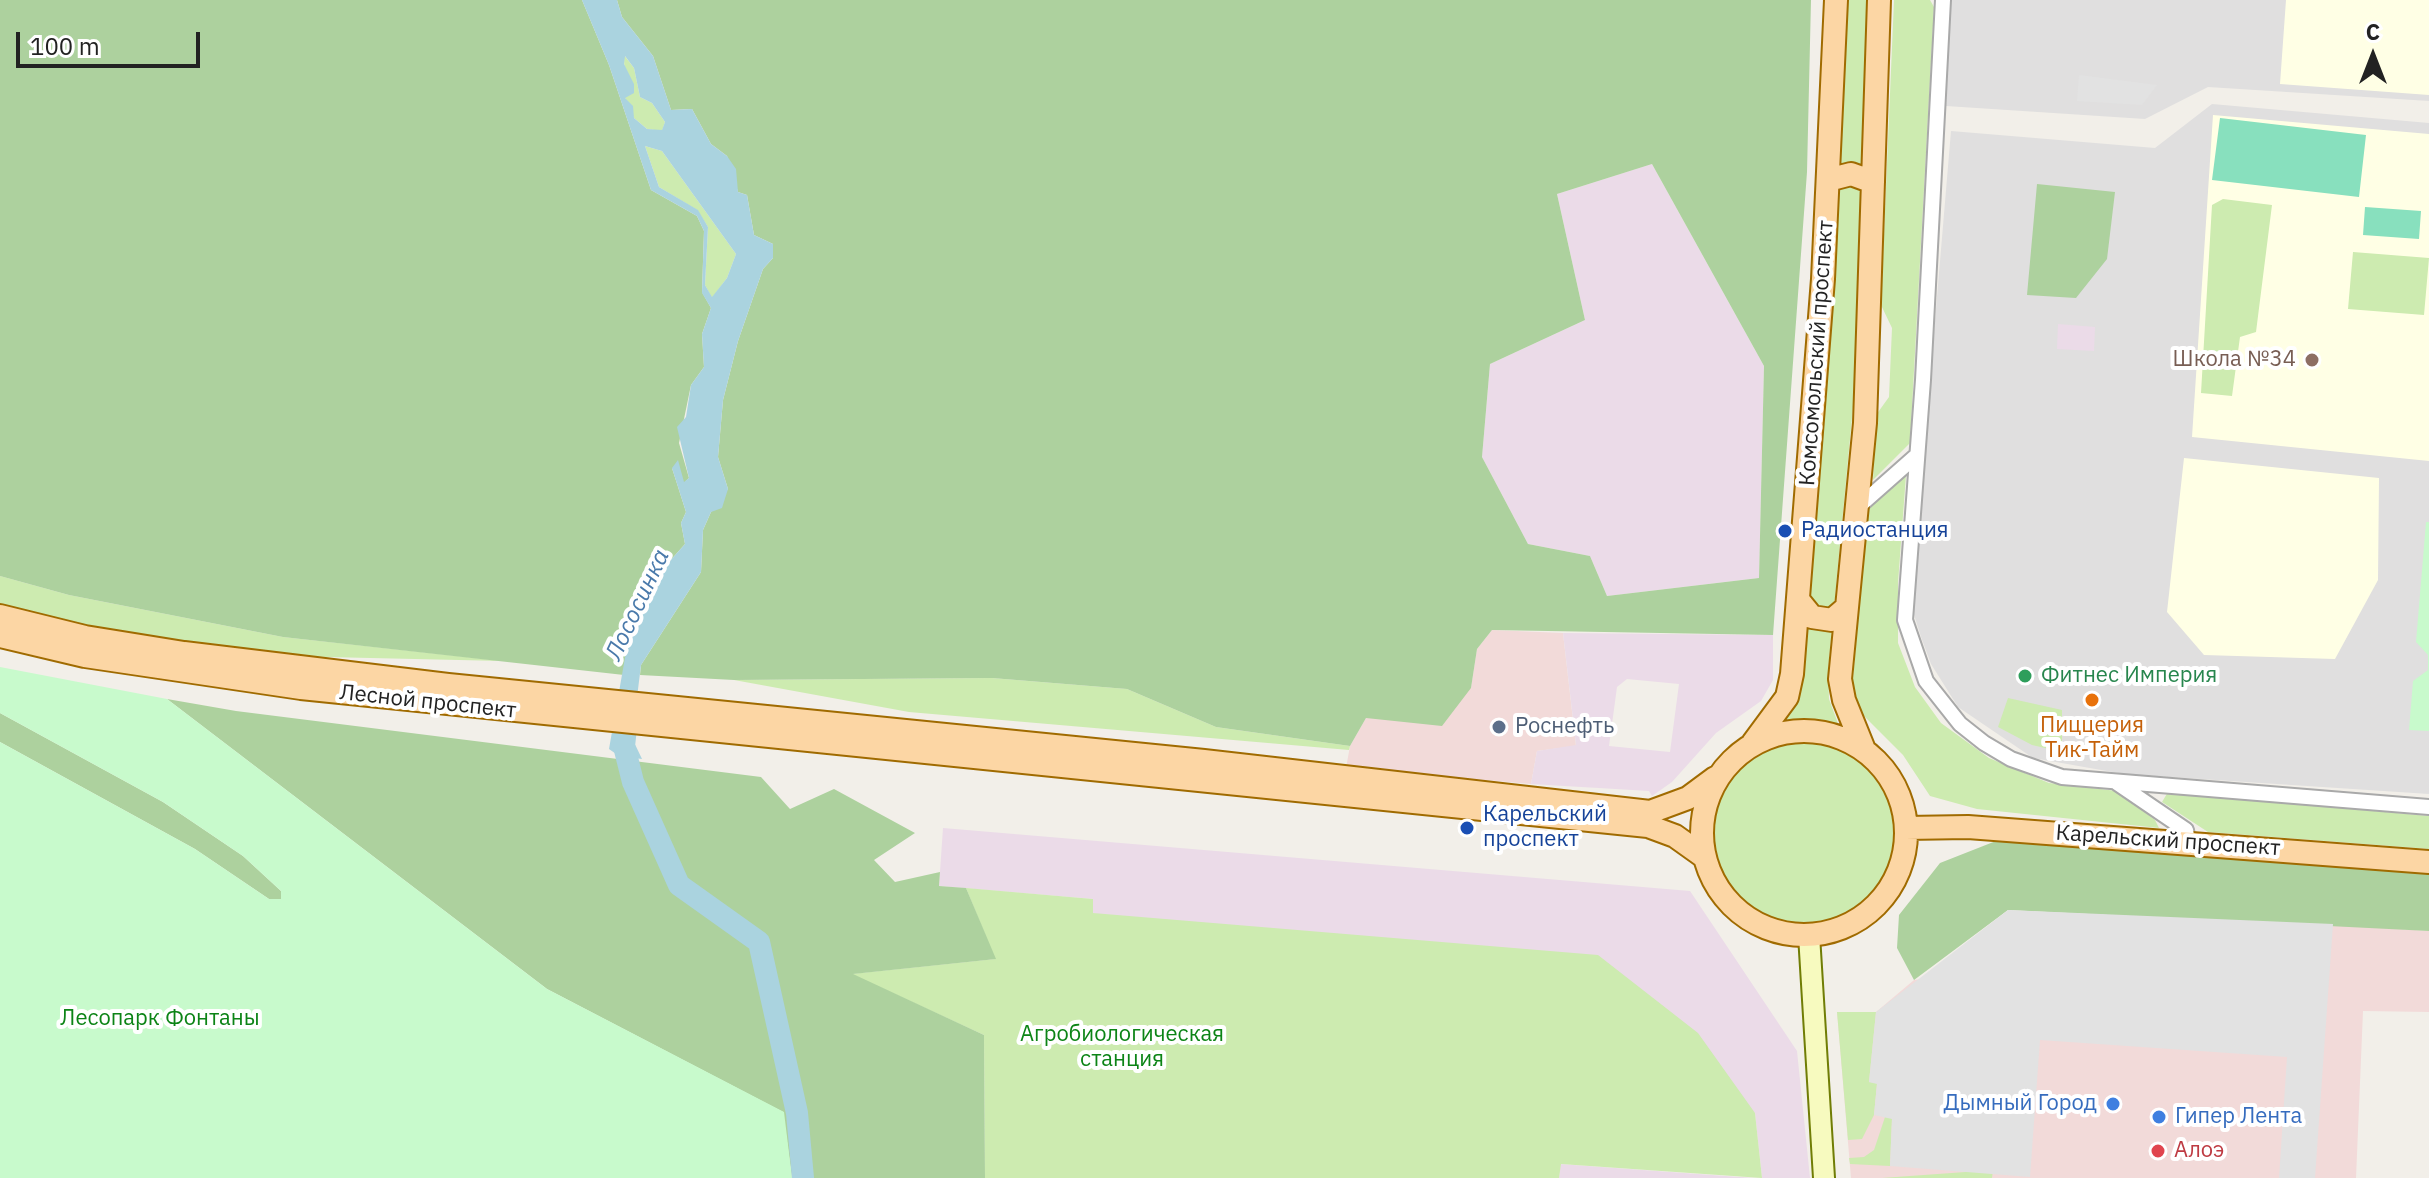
<!DOCTYPE html>
<meta charset="utf-8">
<style>
body{margin:0}
#map{position:relative;width:2429px;height:1178px;overflow:hidden;background:#f2efe9;font-family:"IBM Plex Sans",sans-serif}
canvas{display:block}
.north{position:absolute;left:2333px;top:16px;width:80px;height:80px;-webkit-text-stroke:6px #fff;paint-order:stroke;rotate:0deg;font-size:22px;font-weight:700;line-height:32px;text-align:center;color:#222}
.north::after{content:'';display:block;margin:auto;width:28px;height:36px;background:#222;clip-path:polygon(50% 0,100% 100%,50% 72%,0 100%)}
.scale{position:absolute;left:16px;top:32px;width:184px;height:36px;box-sizing:border-box;border:4px solid #222;border-top:0;padding-left:10px;font-size:24px;line-height:28px;white-space:nowrap;color:#222;-webkit-text-stroke:6px #fff;paint-order:stroke}
</style>
<div id="map">
<canvas width="2429" height="1178"></canvas>
<div class="north">С</div>
<div class="scale">100 m</div>
</div>
<script>
const ctx = document.querySelector('canvas').getContext('2d');
ctx.lineJoin = 'round';
function paint(path, color) { ctx.fillStyle = color; ctx.fill(path, 'evenodd'); }
const poly = rows => new Path2D(rows.map(r => 'M' + r).join(''));
function trace(path, color, width, dash) { ctx.strokeStyle = color; ctx.lineWidth = width; ctx.lineCap = dash ? 'butt' : 'round'; ctx.setLineDash(dash || []); ctx.stroke(path); }
function label(font, color, halo, rows, align = 'center') {
  ctx.font = font + ' "IBM Plex Sans",sans-serif'; ctx.lineWidth = 8; ctx.setLineDash([]); ctx.textBaseline = 'middle'; ctx.strokeStyle = halo; ctx.fillStyle = color; for (const [text, x, y, turn = 0] of rows) {
    ctx.save(); ctx.translate(x, y); ctx.rotate((+turn || 0) * Math.PI / 180); ctx.textAlign = isNaN(turn) ? turn : align; if (halo) ctx.strokeText(text, 0, 0); ctx.fillText(text, 0, 0); ctx.restore();
  }
}
const residential = poly([
 [1950,0,2429,0,2429,101,2208,87,2145,119,1946,106],
 [2212,104,2429,123,2429,794,2124,774,2033,758,1958,707,1931,664,1921,637,1911,605,1951,131,2155,148]
]);
const commercial = poly([
 [1492,630,1563,633,1576,746,1537,751,1531,784,1346,768,1350,746,1366,718,1471,688,1477,649],
 [2333,924,2429,931,2429,1012,2363,1011,2356,1178,1851,1178,1837,1012,1876,1012,1914,980]
]);
const industrial = poly([
 [1652,164,1764,366,1759,578,1607,596,1590,556,1528,544,1482,457,1490,364,1585,320,1557,194],
 [2058,324,2095,327,2094,351,2057,349],
 [1563,633,1773,635,1773,680,1761,701,1716,733,1672,782,1652,796,1649,791,1531,784,1537,751,1576,745],
 [1627,679,1679,684,1670,752,1609,746,1617,687],
 [943,828,1690,891,1797,1051,1810,1178,1762,1178,1755,1113,1093,913,1093,899,939,886],
 [1560,1164,1753,1178,1559,1178]
]);
const education = poly([
 [2286,0,2429,0,2429,95,2280,84],
 [2213,115,2429,134,2429,461,2192,437],
 [2184,458,2379,478,2378,580,2335,659,2204,655,2167,612]
]);
const grass = poly([
 [1844,0,1870,0,1853,407,1828,671,1829,699,1840,729,1811,721,1781,723,1803,671,1826,402],
 [1894,0,1930,0,1934,7,1910,443,1873,480,1876,415,1889,397,1892,328,1881,305],
 [624,55,634,68,640,97,652,103,665,122,662,131,647,129,634,118,625,98],
 [645,146,662,151,736,254,727,278,712,298,705,285,708,227,697,210,659,187],
 [2223,199,2272,205,2256,332,2240,337,2232,396,2201,393,2212,205],
 [2353,252,2429,258,2424,315,2348,309],
 [1906,475,1898,583,1898,643,1915,687,1941,723,1989,758,2049,783,2117,791,2155,820,2159,828,1977,809,1930,796,1903,755,1863,715,1852,690,1868,507],
 [0,576,69,595,283,637,503,661,282,656,89,629,0,605],
 [992,678,1127,689,1216,727,1350,746,1349,750,909,712,734,680],
 [2008,698,2062,710,2062,752,2032,745,1998,727],
 '1710 833a93 93 0 1 1 186 0a93 93 0 1 1-186 0Z',
 [2168,792,2429,816,2429,849,2208,832,2162,802],
 [966,888,1093,899,1093,913,1598,955,1698,1033,1755,1113,1762,1178,1561,1164,1559,1178,985,1178,984,1035,851,974,995,959],
 [1837,1012,1876,1012,1869,1082,1877,1083,1874,1115,1862,1139,1848,1140],
 [1885,1117,1892,1118,1890,1166,1850,1164,1849,1158,1864,1157,1874,1150],
 [1993,1170,1992,1178,1882,1178]
]);
const forest = poly([
 [0,0,582,0,609,65,651,190,697,216,704,231,702,292,711,308,702,334,704,367,691,385,679,443,689,478,684,483,672,468,686,512,681,523,685,544,645,589,630,629,624,675,283,637,69,595,0,576],
 [617,0,1811,0,1807,172,1773,635,1492,630,1477,649,1471,688,1442,726,1366,718,1350,746,1216,727,1127,689,992,678,734,680,640,675,641,665,701,572,703,530,711,512,728,489,718,457,723,400,738,341,763,269,773,258,773,244,754,235,747,195,738,192,727,156,711,144,692,109,671,110,653,56,622,17],
 [1652,164,1764,366,1759,578,1607,596,1590,556,1528,544,1482,457,1490,364,1585,320,1557,194],
 [2037,184,2115,192,2107,259,2076,298,2027,295],
 [167,699,236,711,761,777,790,809,834,789,915,833,874,860,895,882,940,872,939,886,966,888,996,959,853,974,984,1035,985,1178,792,1178,783,1112,547,989],
 [0,713,163,802,243,856,281,891,281,899,269,899,195,849,0,742],
 [2001,839,2429,872,2429,931,2008,910,1914,980,1897,948,1899,915,1940,863]
]);
const park = poly([
 [2426,522,2429,522,2429,731,2409,730,2413,681,2428,670,2428,655,2416,642],
 [0,667,167,699,547,989,784,1112,792,1178,0,1178,0,742,195,849,269,899,281,899,281,891,243,856,163,802,0,713]
]);
const pitch = poly([
 [2220,118,2366,135,2359,197,2212,180],
 [2365,207,2421,211,2419,239,2363,235]
]);
const parking = poly([
 [2079,75,2157,85,2142,105,2077,101],
 [2008,910,2333,924,2315,1178,2279,1178,2287,1057,2040,1040,2030,1177,1890,1166,1892,1119,1874,1115,1877,1084,1869,1082,1876,1012]
]);
const water = poly([
 [582,0,617,0,622,17,653,56,671,110,692,109,711,144,727,156,736,169,738,192,747,195,754,235,773,244,773,258,763,269,738,341,723,400,718,457,728,489,722,508,711,512,703,530,701,572,641,665,632,738,642,759,619,756,609,749,630,629,645,589,685,544,681,523,686,512,672,468,678,460,684,482,689,478,677,427,686,417,691,385,704,367,702,334,711,308,702,293,704,231,697,216,651,190,609,65],
 [625,56,634,68,640,97,652,103,665,122,662,130,647,129,634,118,633,106,625,98,634,93,634,84,624,64],
 [645,146,662,151,736,254,727,278,712,297,705,285,708,227,698,210,659,187]
]);
const river = poly([
 [626,728,624,746,633,782,679,885,759,942,797,1113,803,1178]
]);
const street = poly([
 [1943,0,1923,380,1905,620,1926,681,1960,724,1984,743,2011,759,2062,777,2429,807],
 [1857,508,1917,455],
 [2117,783,2186,830,2188,842]
]);
const secondary = poly([
 [1809,935,1824,1178]
]);
const primary = poly([
 [1828,180,1851,174,1873,182],
 [1799,601,1812,617,1832,620,1846,608],
 [0,616,85,637,184,653,448,685,1204,761,1650,812,1688,798,1715,778],
 [0,636,85,656,301,688,1648,826,1675,836,1703,856],
 '1702 833a102 102 0 1 1 204 0a102 102 0 1 1-204 0Z',
 [1753,743,1787,697,1792,674,1823,279,1836,0],
 [1863,747,1844,700,1840,679,1865,423,1879,0],
 [1906,828,1968,827,2429,862]
]);
const markers = [
 [2312,360,8,"#8d6e63"],
 [1785,531,8,"#1a4fb4"],
 [2025,676,8,"#2e9e5b"],
 [2092,700,8,"#e8710a"],
 [1499,727,8,"#5c6f8a"],
 [1467,828,8,"#1a4fb4"],
 [2113,1104,8,"#3f7fe0"],
 [2159,1117,8,"#3f7fe0"],
 [2158,1151,8,"#e0444e"]
];
const streetNames = [
 ["Комсомольский проспект",1817,353,-86],
 ["Лесной проспект",428,702,6],
 ["Карельский проспект",2168,841,4]
];
const educationNames = [
 ["Школа №34",2296,360]
];
const transitNames = [
 ["Радиостанция",1801,531],
 ["Карельский",1483,815],
 ["проспект",1483,840]
];
const leisureNames = [
 ["Фитнес Империя",2041,676]
];
const foodNames = [
 ["Пиццерия",2092,726],
 ["Тик-Тайм",2092,751]
];
const serviceNames = [
 ["Роснефть",1515,727]
];
const parkNames = [
 ["Лесопарк Фонтаны",160,1019],
 ["Агробиологическая",1122,1035],
 ["станция",1122,1060]
];
const shopNames = [
 ["Дымный Город",2097,1104],
 ["Гипер Лента",2175,1117,"left"]
];
const healthNames = [
 ["Алоэ",2174,1151]
];
const waterNames = [
 ["Лососинка",638,605,-65]
];
paint(residential, '#e0dfdf');
paint(commercial, '#f2dad9');
paint(industrial, '#ebdbe8');
paint(education, '#ffffe5');
paint(grass, '#cdebb0');
paint(forest, '#add19e');
paint(park, '#c8facc');
paint(pitch, '#88e0be');
paint(parking, '#e2e2e2');
paint(water, '#aad3df');
trace(river, '#aad3df', 22);
trace(street, '#a9a9a9', 18);
trace(secondary, '#707d05', 24);
trace(primary, '#a06b00', 26);
trace(street, '#fff', 14);
trace(secondary, '#f7fabf', 20);
trace(primary, '#fcd6a4', 22);
for (const [x, y, r, color] of markers) { const dot = new Path2D(); dot.arc(x, y, r, 0, 2 * Math.PI); ctx.fillStyle = color; ctx.fill(dot); trace(dot, '#fff', 3); }
label('22px', '#222', '#fff', streetNames);
label('22px', '#785e54', '#fff', educationNames, 'right');
label('22px', '#164399', '#fff', transitNames, 'left');
label('22px', '#27864d', '#fff', leisureNames, 'left');
label('22px', '#c56008', '#fff', foodNames);
label('22px', '#4e5e75', '#fff', serviceNames, 'left');
label('22px', '#0c8416', '#fff', parkNames);
label('22px', '#366cbe', '#fff', shopNames, 'right');
label('22px', '#be3a42', '#fff', healthNames, 'left');
label('italic 24px', '#4a7aab', '#fff', waterNames);
</script>
